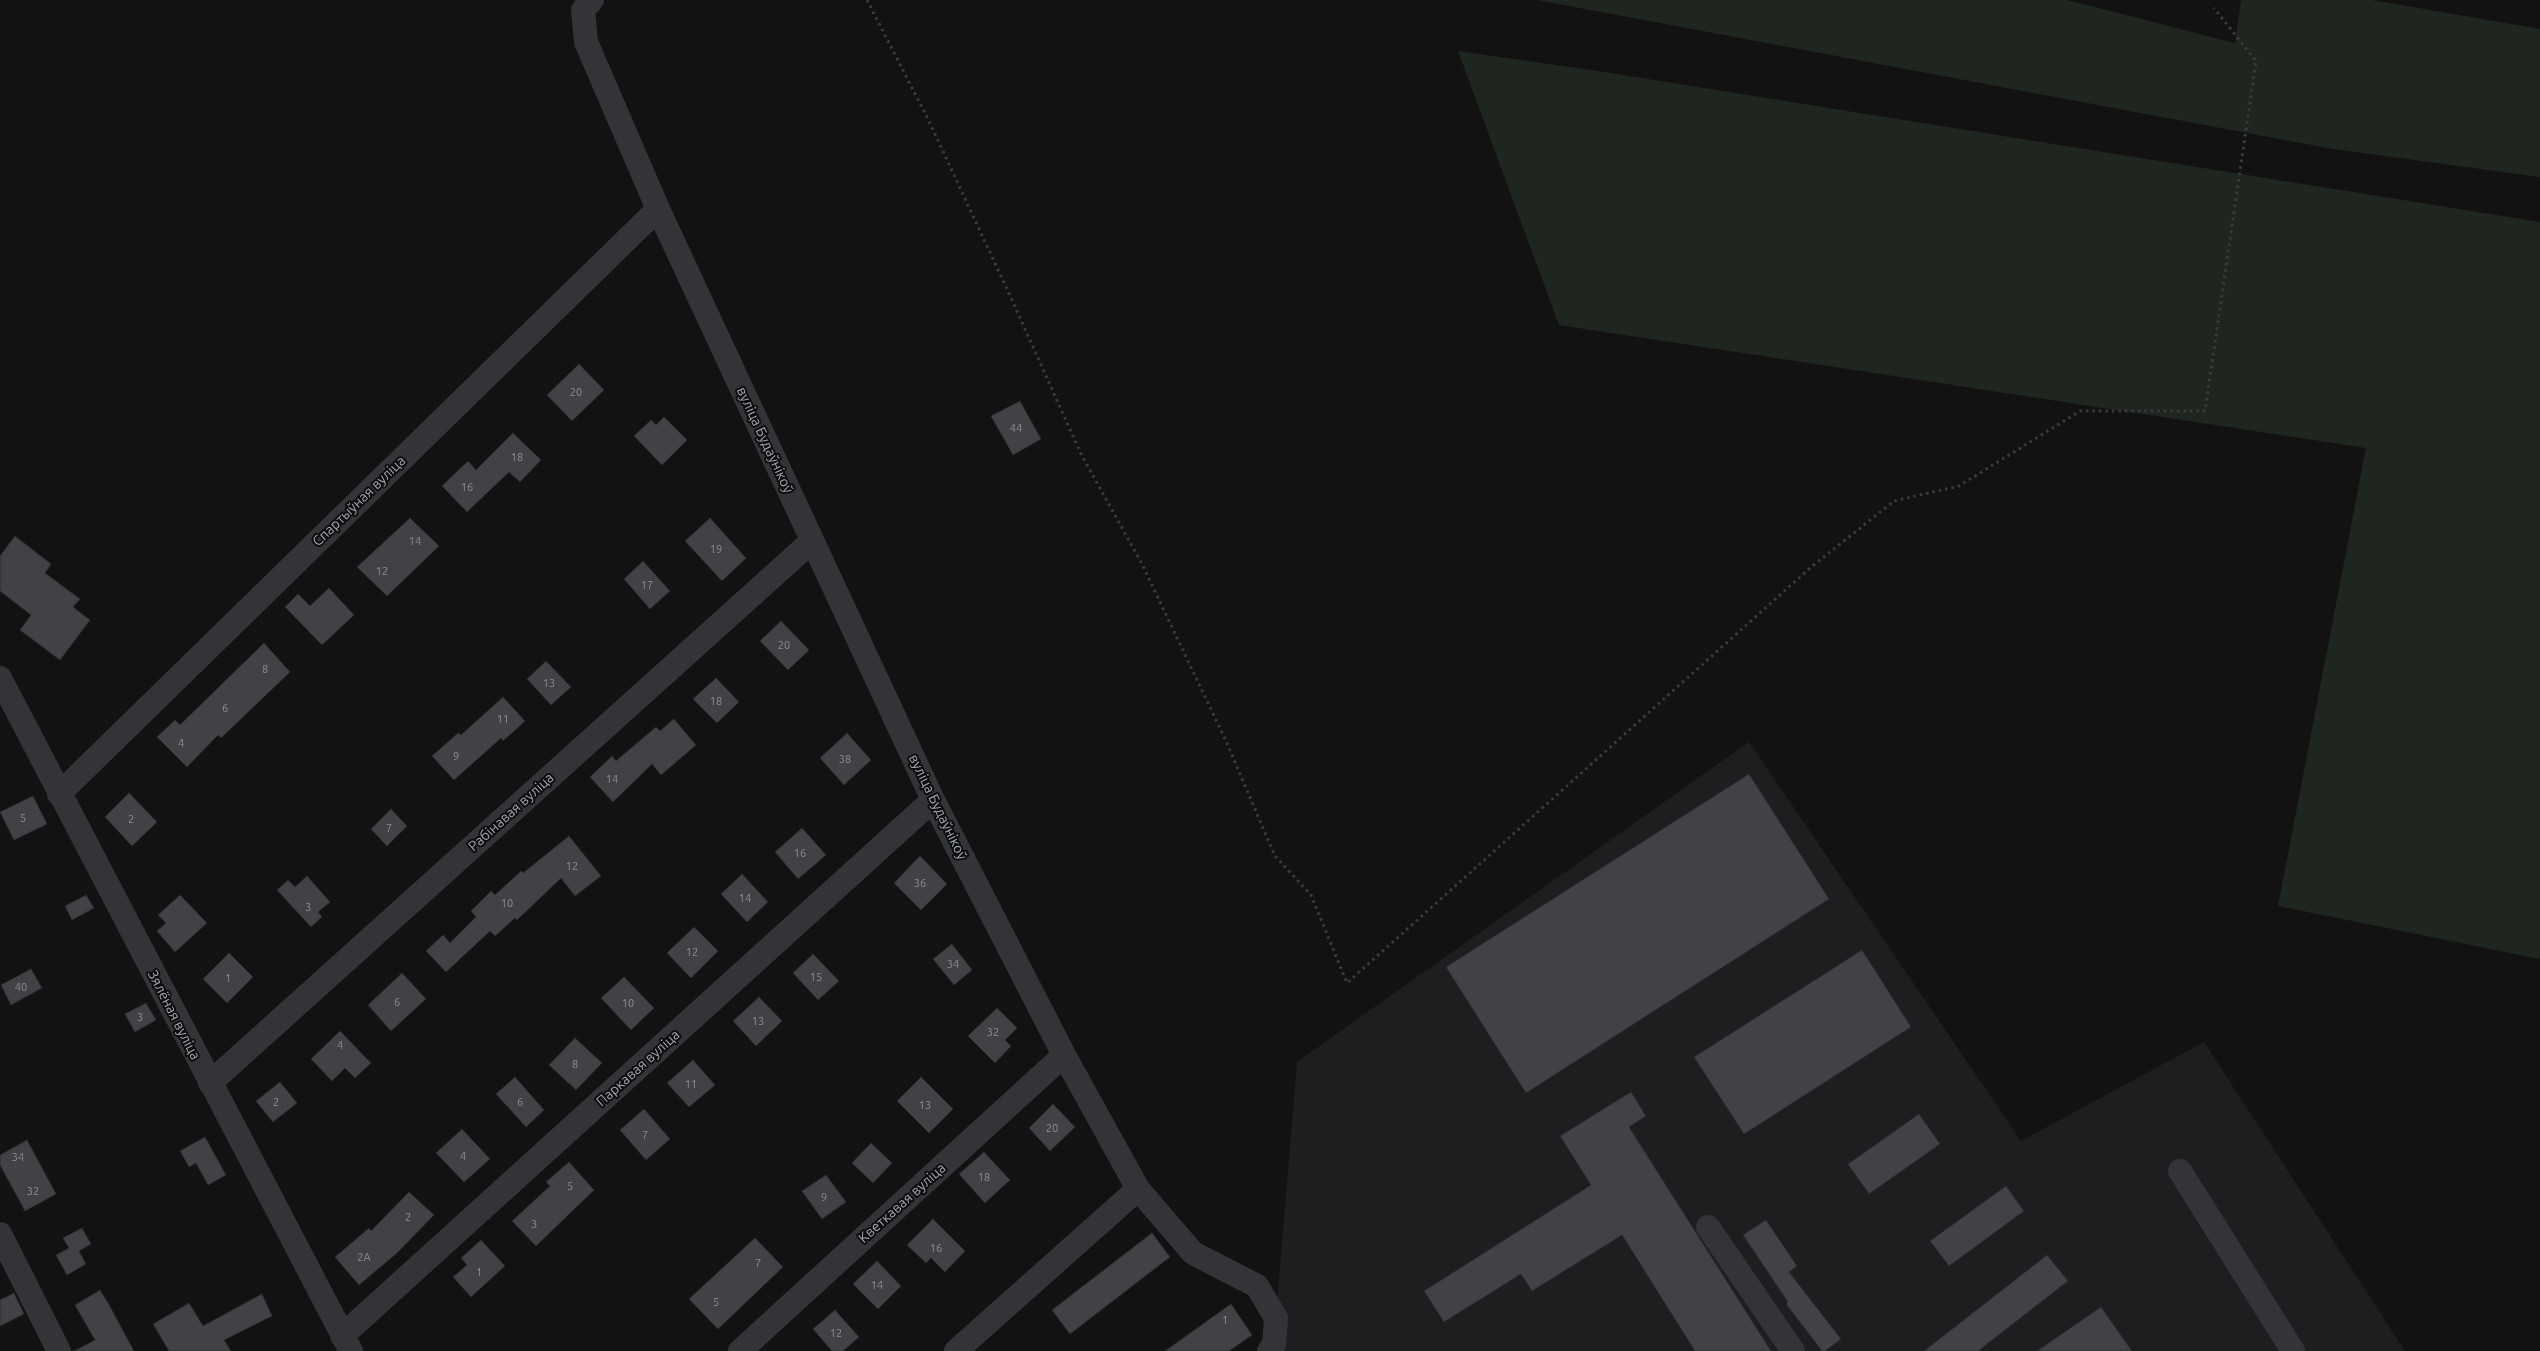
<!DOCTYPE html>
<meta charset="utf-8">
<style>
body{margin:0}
canvas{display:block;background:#121213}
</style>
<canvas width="2540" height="1351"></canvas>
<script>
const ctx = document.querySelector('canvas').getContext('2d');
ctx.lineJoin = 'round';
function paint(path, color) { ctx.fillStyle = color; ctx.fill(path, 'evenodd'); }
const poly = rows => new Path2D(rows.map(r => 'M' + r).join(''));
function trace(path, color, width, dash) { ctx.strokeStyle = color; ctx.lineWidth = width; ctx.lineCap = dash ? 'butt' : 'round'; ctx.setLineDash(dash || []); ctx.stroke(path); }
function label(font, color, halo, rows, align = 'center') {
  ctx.font = font + ' Ubuntu,sans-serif'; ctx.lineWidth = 4; ctx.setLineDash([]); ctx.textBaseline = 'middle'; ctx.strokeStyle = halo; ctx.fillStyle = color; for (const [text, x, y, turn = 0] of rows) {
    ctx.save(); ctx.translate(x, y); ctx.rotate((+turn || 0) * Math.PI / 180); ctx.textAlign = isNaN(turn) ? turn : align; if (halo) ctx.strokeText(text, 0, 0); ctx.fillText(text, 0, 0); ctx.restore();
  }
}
const built = poly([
 [1749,742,2021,1141,2204,1042,2405,1351,1273,1351,1297,1062]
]);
const green = poly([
 [1537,0,2067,0,2235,43,2241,0,2372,0,2540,29,2540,177,2333,149],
 [1458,51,1598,71,2540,222,2540,959,2278,906,2366,448,1559,325]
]);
const building = poly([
 [579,364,604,390,572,421,547,395,579,364],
 [1020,401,1041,439,1013,455,991,416,1020,401],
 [664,417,687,440,662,465,634,436,651,420,656,425,664,417],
 [513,433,541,460,520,482,509,472,467,512,442,486,468,461,476,470,513,433],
 [410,518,439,546,387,596,357,567,410,518],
 [710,518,746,558,722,581,685,541,710,518],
 [15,536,51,564,45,573,80,599,73,607,90,620,60,660,20,630,31,615,0,591,0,556,15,536],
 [643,561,670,591,650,609,624,579,643,561],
 [329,588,354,615,322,645,285,607,298,594,310,606,329,588],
 [781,621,809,650,788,670,760,641,781,621],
 [264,643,290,672,221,738,218,735,187,767,157,737,175,720,180,725,264,643],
 [546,661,571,687,551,705,527,679,546,661],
 [716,678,739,702,717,723,693,699,716,678],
 [503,697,525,721,503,741,501,738,454,780,432,756,458,733,461,735,503,697],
 [674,719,696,745,661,775,652,764,613,802,590,777,612,756,616,761,656,727,660,731,674,719],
 [847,733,871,760,844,785,820,758,847,733],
 [1749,774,1829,899,1526,1093,1446,967,1749,774],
 [129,793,157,822,132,846,105,817,129,793],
 [33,796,47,824,14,840,0,812,33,796],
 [391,809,407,826,387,846,371,829,391,809],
 [802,828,826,855,798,879,775,852,802,828],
 [569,836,601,876,575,896,561,878,517,920,515,918,495,936,490,931,446,972,426,951,443,935,450,943,476,917,471,911,491,891,495,895,521,871,523,873,569,836],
 [920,856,947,884,921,910,894,883,920,856],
 [742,874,768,902,747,922,721,894,742,874],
 [307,876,330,902,318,912,322,917,311,927,277,890,288,880,295,887,307,876],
 [86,895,94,908,72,920,65,906,86,895],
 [180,895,207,923,175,952,157,931,166,923,158,915,180,895],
 [694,927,718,951,691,978,667,953,694,927],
 [952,944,972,970,954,985,933,959,952,944],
 [1862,950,1911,1027,1744,1134,1694,1057,1862,950],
 [229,953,253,977,227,1003,203,979,229,953],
 [813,954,839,981,818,1000,793,973,813,954],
 [31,969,42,988,11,1005,1,985,31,969],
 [402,973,426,999,391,1031,368,1005,402,973],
 [624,977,654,1008,631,1030,601,998,624,977],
 [759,997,782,1021,756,1046,733,1021,759,997],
 [146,1003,156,1020,135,1032,125,1014,146,1003],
 [997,1008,1017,1028,1005,1040,1011,1046,995,1063,968,1036,997,1008],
 [340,1031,371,1063,355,1078,345,1068,332,1081,311,1059,340,1031],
 [575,1038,602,1063,576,1090,549,1065,575,1038],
 [693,1060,715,1085,689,1107,667,1083,693,1060],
 [515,1077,544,1110,526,1127,496,1094,515,1077],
 [921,1077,953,1109,929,1133,897,1101,921,1077],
 [280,1082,297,1103,273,1122,256,1101,280,1082],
 [1631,1092,1646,1116,1629,1127,1771,1351,1695,1351,1622,1235,1532,1291,1521,1274,1444,1322,1424,1291,1591,1185,1560,1136,1631,1092],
 [1053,1104,1075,1127,1050,1151,1029,1128,1053,1104],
 [644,1109,670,1139,646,1160,620,1130,644,1109],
 [1919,1114,1940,1144,1869,1194,1848,1164,1919,1114],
 [462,1129,490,1159,464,1182,436,1153,462,1129],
 [205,1137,226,1175,208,1185,196,1163,189,1167,180,1151,205,1137],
 [27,1140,56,1194,25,1211,0,1165,0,1155,27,1140],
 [871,1143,892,1163,873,1183,852,1163,871,1143],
 [984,1152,1010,1180,985,1203,959,1174,984,1152],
 [569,1162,594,1190,536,1246,512,1221,550,1186,546,1182,569,1162],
 [826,1175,846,1202,822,1219,802,1191,826,1175],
 [2006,1186,2024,1211,1949,1266,1930,1241,2006,1186],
 [409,1192,434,1215,397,1253,359,1285,335,1257,369,1228,371,1231,409,1192],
 [933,1219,965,1251,945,1272,931,1258,926,1263,907,1245,933,1219],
 [1766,1220,1797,1266,1789,1272,1841,1339,1825,1351,1822,1351,1786,1304,1788,1302,1743,1235,1766,1220],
 [82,1228,91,1244,79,1251,86,1264,67,1275,56,1255,69,1248,63,1238,82,1228],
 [1152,1233,1170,1257,1070,1334,1052,1310,1152,1233],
 [755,1238,783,1267,718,1329,689,1299,755,1238],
 [481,1240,505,1266,471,1297,453,1277,467,1265,461,1258,481,1240],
 [2047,1255,2068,1281,1978,1351,1924,1351,2047,1255],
 [877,1261,901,1286,878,1309,853,1284,877,1261],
 [100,1290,108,1303,134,1351,74,1351,95,1340,75,1305,100,1290],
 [14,1293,24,1314,0,1326,0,1300,14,1293],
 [262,1294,272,1316,224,1340,231,1351,169,1351,153,1324,189,1303,203,1326,262,1294],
 [1231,1304,1252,1335,1229,1351,1165,1351,1231,1304],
 [2101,1307,2132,1351,2037,1351,2101,1307],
 [835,1310,859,1337,843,1351,832,1351,813,1329,835,1310]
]);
const path = poly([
 [867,0,928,119,1007,289,1081,454,1142,564,1226,741,1275,856,1311,895,1347,983,1810,568,1894,501,1959,486,2080,411,2205,411,2256,61,2214,8]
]);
const minor = poly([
 [592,0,583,10,586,42,658,209,933,800,1064,1055,1138,1189,1193,1253,1257,1286,1276,1318,1274,1345,1269,1351],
 [0,678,351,1351],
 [59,794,658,209],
 [210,1083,812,541],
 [2180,1171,2293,1351],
 [1708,1227,1793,1351],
 [0,1234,59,1351],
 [342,1336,933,800],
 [740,1351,1064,1055],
 [956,1351,1138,1189]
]);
const numberNames = [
 ["20",576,392],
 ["44",1016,428],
 ["18",517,457],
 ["16",467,487],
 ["14",415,541],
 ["19",716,549],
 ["12",382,571],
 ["17",647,585],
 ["20",784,645],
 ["8",265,669],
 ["13",549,683],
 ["18",716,701],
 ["6",225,708],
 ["11",503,719],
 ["4",181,743],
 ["9",456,756],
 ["38",845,759],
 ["14",612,779],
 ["5",23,818],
 ["2",131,819],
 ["7",389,828],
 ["16",800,853],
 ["12",572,866],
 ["36",920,883],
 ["14",745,898],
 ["10",507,903],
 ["3",308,907],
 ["12",692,952],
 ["34",953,964],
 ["15",816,977],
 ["1",228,978],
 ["40",21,987],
 ["6",397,1002],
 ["10",628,1003],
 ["3",140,1017],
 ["13",758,1021],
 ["32",993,1032],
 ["4",340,1045],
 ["8",575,1064],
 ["11",691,1084],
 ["2",276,1102],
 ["6",520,1102],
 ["13",925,1105],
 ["20",1052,1128],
 ["7",645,1135],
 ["4",463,1156],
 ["34",18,1157],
 ["18",984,1177],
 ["5",570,1186],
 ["32",33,1191],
 ["9",824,1197],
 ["2",408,1217],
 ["3",534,1224],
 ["16",936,1248],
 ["2А",364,1257],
 ["7",758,1263],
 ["1",479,1272],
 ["14",877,1285],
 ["5",716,1302],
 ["1",1225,1320],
 ["12",836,1333]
];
const streetNames = [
 ["вуліца Будаўнікоў",765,440,65],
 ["Спартыўная вуліца",359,501,-44],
 ["вуліца Будаўнікоў",938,807,64],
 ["Рабінавая вуліца",511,812,-42],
 ["Зялёная вуліца",174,1015,63],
 ["Паркавая вуліца",638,1068,-42],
 ["Кветкавая вуліца",902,1203,-42]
];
paint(built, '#1e1e20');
paint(green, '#1f251f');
paint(building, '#414246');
trace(building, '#2c2c2f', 1);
trace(path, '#393b3f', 3, [2.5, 4]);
trace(minor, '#333438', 24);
label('11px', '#8c8f97', null, numberNames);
label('14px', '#a5a9b2', '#0d0d0e', streetNames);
</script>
